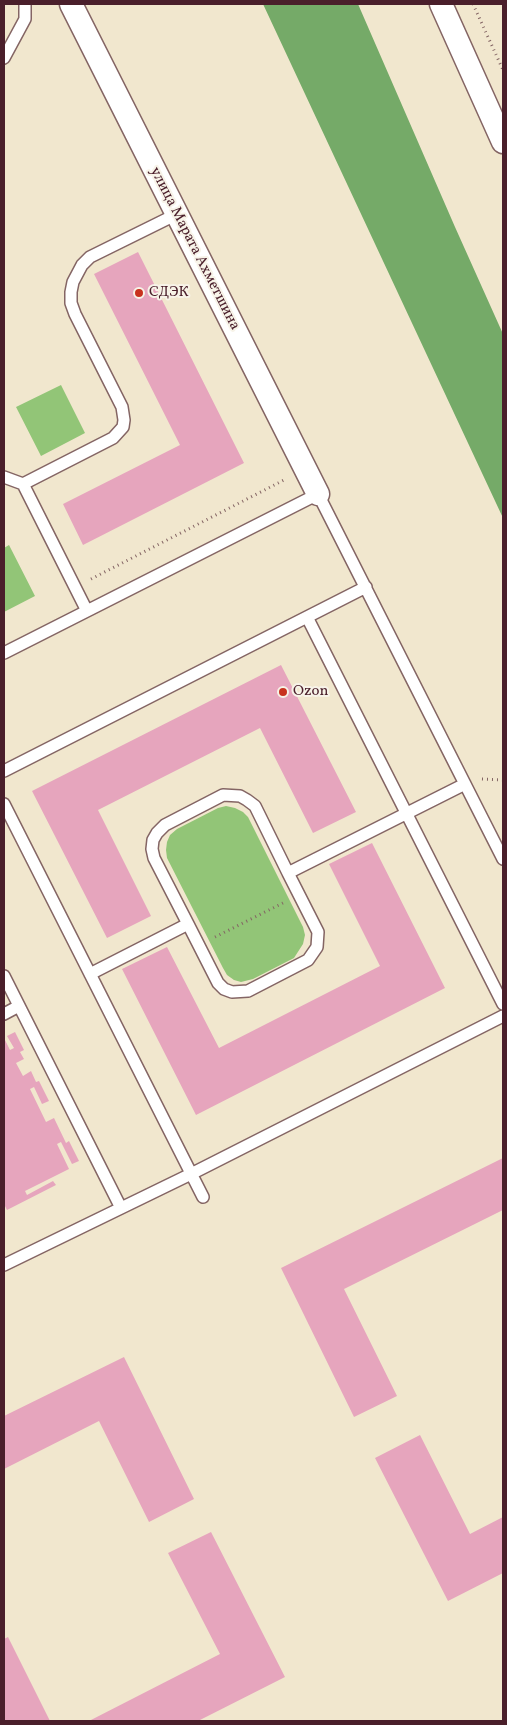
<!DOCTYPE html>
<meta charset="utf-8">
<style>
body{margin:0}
#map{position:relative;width:507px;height:1725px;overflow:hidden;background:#f1e7ce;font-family:Vollkorn,serif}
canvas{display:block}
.frame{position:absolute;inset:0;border:5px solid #4a1f2b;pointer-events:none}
</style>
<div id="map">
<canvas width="507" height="1725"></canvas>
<div class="frame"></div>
</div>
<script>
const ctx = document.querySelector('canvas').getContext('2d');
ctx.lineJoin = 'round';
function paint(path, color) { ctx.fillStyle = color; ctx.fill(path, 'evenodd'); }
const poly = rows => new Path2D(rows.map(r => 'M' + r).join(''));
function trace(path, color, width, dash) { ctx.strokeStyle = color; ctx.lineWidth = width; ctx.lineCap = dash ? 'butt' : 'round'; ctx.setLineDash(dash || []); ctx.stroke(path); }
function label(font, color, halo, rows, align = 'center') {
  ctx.font = font + ' Vollkorn,serif'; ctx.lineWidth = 4; ctx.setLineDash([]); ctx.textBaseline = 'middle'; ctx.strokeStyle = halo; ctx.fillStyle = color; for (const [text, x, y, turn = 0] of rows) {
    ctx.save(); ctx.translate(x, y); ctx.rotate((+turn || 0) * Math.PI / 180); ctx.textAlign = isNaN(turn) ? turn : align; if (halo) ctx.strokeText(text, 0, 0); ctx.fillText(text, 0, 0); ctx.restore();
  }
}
const green = poly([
 [61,385,85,433,41,456,16,407],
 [9,545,35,596,4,612,4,548],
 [226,806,235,808,243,812,248,817,303,927,305,935,303,944,294,958,253,979,241,982,234,980,227,975,223,968,167,858,166,850,167,842,170,835,177,829,218,808]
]);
const forest = poly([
 [263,4,358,4,455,227,503,334,503,518]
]);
const building = poly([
 [138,252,244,463,83,545,63,504,180,445,94,274],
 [281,665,356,812,313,833,260,728,98,810,151,916,107,938,32,791],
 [372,843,445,988,196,1115,122,969,167,947,219,1048,380,966,329,864],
 [15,1032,24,1050,20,1052,24,1059,16,1063,23,1076,31,1071,36,1082,39,1081,49,1101,42,1104,34,1087,30,1089,46,1122,54,1118,66,1143,69,1141,79,1161,72,1164,61,1142,57,1144,69,1169,25,1191,27,1195,53,1181,56,1185,7,1210,4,1204,4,1038,10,1050,14,1048,7,1036],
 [503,1158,503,1210,344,1289,397,1396,354,1417,281,1268],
 [124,1357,194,1499,149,1522,99,1421,4,1469,4,1416],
 [420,1435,470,1534,503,1517,503,1573,448,1601,375,1458],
 [211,1532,285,1677,198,1721,89,1721,220,1654,168,1553],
 [8,1637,50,1721,4,1721,4,1639]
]);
const path = poly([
 [473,4,503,70],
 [91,579,286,479],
 [482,779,503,780],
 [215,937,283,903]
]);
const lane = poly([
 [4,58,25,19,25,4],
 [4,477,23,484],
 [87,611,23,484,113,438,123,427,124,420,122,407,75,314,71,303,71,292,73,282,82,265,90,257,177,214],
 [307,617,503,1004],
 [4,653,318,494,503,859],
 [4,771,366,587],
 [4,804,203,1197],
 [188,924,218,983,224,989,232,992,248,991,308,960,317,947,318,932,288,873],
 [90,974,188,924,154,858,152,849,153,840,157,833,165,825,223,795,240,796,247,800,255,806,288,873,465,784],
 [4,976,121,1208],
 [4,1014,19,1006],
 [4,1265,191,1174,503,1016]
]);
const street = poly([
 [71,4,318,494],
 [441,4,503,142]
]);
const markers = [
 [139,293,5,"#c8321e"],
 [283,692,5,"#c8321e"]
];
const streetNames = [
 ["улица Марата Ахметшина",194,249,63]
];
const poiNames = [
 ["СДЭК",149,293],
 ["Ozon",293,692]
];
paint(green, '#92c577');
paint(forest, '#75aa68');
paint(building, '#e6a5bd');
trace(lane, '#846564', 14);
trace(street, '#846564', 25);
trace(path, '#846564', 3, [1, 4]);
trace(lane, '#fff', 11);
trace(street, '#fff', 22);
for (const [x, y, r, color] of markers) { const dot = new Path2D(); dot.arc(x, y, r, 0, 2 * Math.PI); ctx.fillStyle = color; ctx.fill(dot); trace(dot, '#f7f3e8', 2); }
label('15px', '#4a1f2b', '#f7f3e8', streetNames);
label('15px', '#4a1f2b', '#f7f3e8', poiNames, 'left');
</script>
